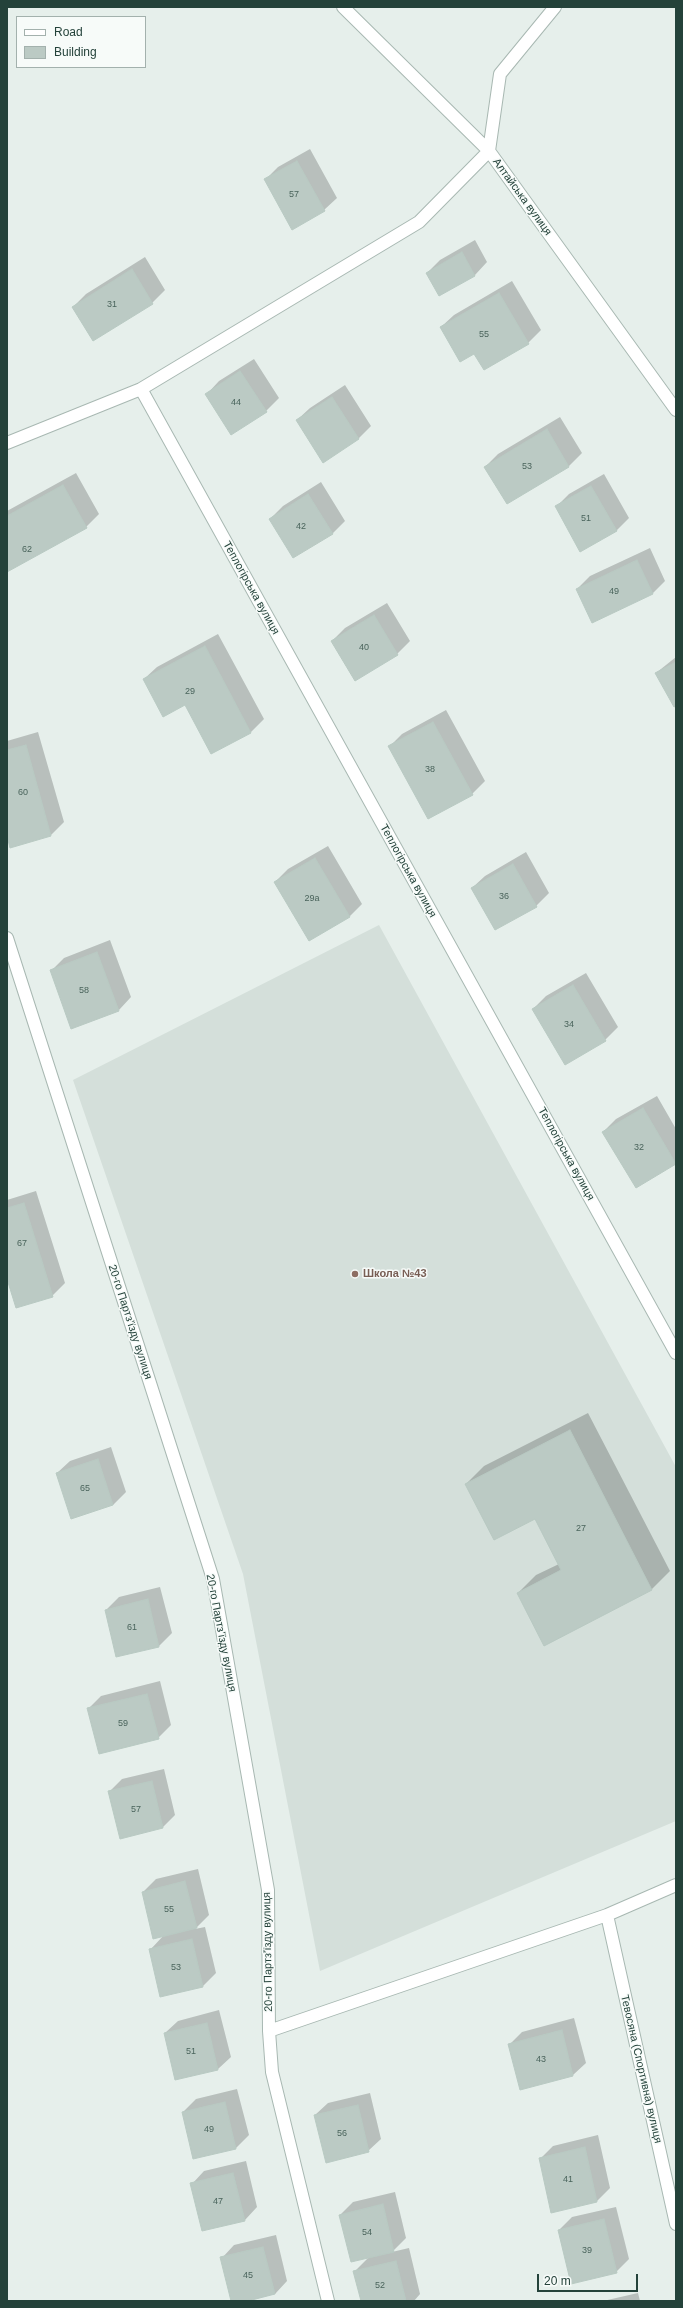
<!DOCTYPE html>
<meta charset="utf-8">
<style>
body{margin:0}
#map{position:relative;width:683px;height:2308px;overflow:hidden;background:#e6efeb;font-family:Arial,sans-serif}
canvas{display:block}
.frame{position:absolute;inset:0;border:8px solid #24423a;pointer-events:none}
.legend{position:absolute;left:16px;top:16px;width:130px;height:52px;box-sizing:border-box;background:#f7fbf9;border:1px solid #a3b1ad;margin:0;padding:5px 7px;list-style:none;font-size:12px;color:#24423a}
.legend li{display:flex;align-items:center;gap:8px;height:20px}
.legend b{width:20px;border:1px solid #a3b1ad}
.scale{position:absolute;left:537px;top:2274px;width:101px;height:18px;box-sizing:border-box;border:2px solid #24423a;border-top:0;padding-left:5px;font-size:12px;line-height:14px;white-space:nowrap;color:#24423a;-webkit-text-stroke:3px #f7fbf9;paint-order:stroke}
</style>
<div id="map">
<canvas width="683" height="2308"></canvas>
<div class="frame"></div>
<ul class="legend">
<li><b style="height:5px;background:#fff"></b>Road</li>
<li><b style="height:11px;background:#bbcac4"></b>Building</li>
</ul>
<div class="scale">20 m</div>
</div>
<script>
const ctx = document.querySelector('canvas').getContext('2d');
ctx.lineJoin = 'round';
function paint(path, color) { ctx.fillStyle = color; ctx.fill(path, 'evenodd'); }
const poly = rows => new Path2D(rows.map(r => 'M' + r).join(''));
function trace(path, color, width, dash) { ctx.strokeStyle = color; ctx.lineWidth = width; ctx.lineCap = dash ? 'butt' : 'round'; ctx.setLineDash(dash || []); ctx.stroke(path); }
function label(font, color, halo, rows, align = 'center') {
  ctx.font = font + ' Arial,sans-serif'; ctx.lineWidth = 3; ctx.setLineDash([]); ctx.textBaseline = 'middle'; ctx.strokeStyle = halo; ctx.fillStyle = color; for (const [text, x, y, turn = 0] of rows) {
    ctx.save(); ctx.translate(x, y); ctx.rotate((+turn || 0) * Math.PI / 180); ctx.textAlign = isNaN(turn) ? turn : align; if (halo) ctx.strokeText(text, 0, 0); ctx.fillText(text, 0, 0); ctx.restore();
  }
}
const built = poly([
 [379,925,676,1467,676,1821,320,1971,243,1574,73,1080]
]);
const shadow = poly([
 [310,149,337,198,324,210,265,180,278,167],
 [475,240,487,262,475,275,440,295,427,273,440,260],
 [145,257,165,290,152,303,73,307,86,294],
 [512,281,541,330,528,343,441,327,454,315],
 [254,359,279,398,266,411,207,394,219,381],
 [345,385,371,426,358,439,297,420,310,408],
 [560,417,582,453,569,466,507,503,485,467,498,454],
 [76,473,99,514,86,527,7,571,7,511],
 [604,474,629,518,616,531,556,507,569,494],
 [321,482,345,521,332,534,270,519,283,506],
 [650,548,665,581,652,594,577,589,590,576],
 [387,603,410,641,397,654,332,641,345,628],
 [218,634,264,719,251,732,212,753,186,703,144,679,157,667],
 [676,657,676,705,656,673],
 [446,710,485,781,472,794,390,746,402,734],
 [38,732,64,822,51,835,11,846,7,833,7,741],
 [328,846,362,904,349,917,275,882,288,869],
 [526,852,549,893,536,906,472,888,485,876],
 [110,940,131,997,119,1010,51,971,64,958],
 [586,973,618,1027,605,1040,533,1009,546,996],
 [657,1096,676,1129,676,1163,636,1187,603,1132,616,1119],
 [36,1191,65,1283,52,1296,7,1275,7,1200],
 [588,1413,670,1571,652,1589,545,1645,518,1593,536,1575,559,1564,535,1518,466,1484,484,1466],
 [111,1447,126,1492,113,1505,57,1473,70,1461],
 [160,1587,172,1633,159,1646,117,1656,106,1610,119,1597],
 [160,1681,171,1725,158,1738,88,1709,101,1696],
 [164,1769,175,1815,162,1828,109,1792,122,1779],
 [198,1869,209,1915,195,1929,205,1927,216,1973,203,1986,150,1950,164,1935,143,1892,156,1879],
 [219,2010,231,2057,218,2069,176,2079,165,2033,178,2021],
 [574,2018,586,2063,573,2075,521,2089,509,2045,522,2032],
 [237,2089,249,2135,236,2148,194,2158,183,2112,196,2099],
 [370,2093,381,2139,368,2151,315,2115,328,2103],
 [598,2135,610,2188,597,2201,552,2211,540,2159,553,2146],
 [246,2161,257,2207,245,2220,192,2184,204,2171],
 [395,2192,406,2238,392,2252,409,2248,420,2294,414,2301,362,2301,355,2271,369,2257,340,2215,353,2202],
 [616,2207,629,2259,616,2272,559,2230,572,2217],
 [276,2235,287,2281,275,2294,244,2301,232,2301,222,2258,234,2245],
 [638,2293,640,2301,603,2301]
]);
const building = poly([
 [297,161,325,211,292,230,264,179,297,161],
 [462,252,475,276,439,296,426,273,462,252],
 [132,269,153,304,93,341,72,307,132,269],
 [499,293,529,344,484,370,474,354,460,362,440,327,499,293],
 [240,371,267,412,231,435,205,394,240,371],
 [332,397,359,439,323,463,296,420,332,397],
 [547,429,569,467,507,504,484,467,547,429],
 [63,485,87,528,7,572,7,516,63,485],
 [591,486,617,531,580,552,555,506,591,486],
 [308,494,333,534,293,558,269,519,308,494],
 [637,560,653,594,592,623,576,589,637,560],
 [374,615,398,655,355,681,331,641,374,615],
 [205,646,251,733,211,754,185,705,163,717,143,679,205,646],
 [676,662,676,706,674,707,655,673,676,662],
 [433,722,473,795,428,819,388,746,433,722],
 [26,745,51,836,10,848,7,836,7,750,26,745],
 [315,858,350,917,309,941,274,882,315,858],
 [513,864,537,907,495,930,471,888,513,864],
 [97,952,119,1011,71,1029,50,970,97,952],
 [573,985,606,1041,565,1065,532,1009,573,985],
 [643,1108,676,1164,636,1188,602,1132,643,1108],
 [24,1203,53,1297,16,1308,7,1279,7,1208,24,1203],
 [570,1430,652,1590,544,1646,517,1593,561,1570,535,1519,494,1540,465,1484,570,1430],
 [98,1459,113,1505,71,1519,56,1473,98,1459],
 [148,1599,159,1647,116,1657,105,1610,148,1599],
 [147,1694,159,1739,99,1754,87,1708,147,1694],
 [152,1781,163,1828,120,1839,108,1791,152,1781],
 [185,1881,197,1928,153,1939,142,1892,185,1881],
 [192,1939,203,1987,160,1997,149,1949,192,1939],
 [207,2023,218,2070,175,2080,164,2033,207,2023],
 [562,2030,573,2076,520,2090,508,2044,562,2030],
 [225,2102,236,2149,193,2159,182,2112,225,2102],
 [358,2105,369,2152,326,2163,314,2115,358,2105],
 [585,2147,597,2202,551,2213,539,2158,585,2147],
 [233,2173,245,2221,202,2231,190,2183,233,2173],
 [383,2204,394,2252,351,2262,339,2215,383,2204],
 [604,2219,617,2273,571,2284,558,2230,604,2219],
 [263,2247,275,2294,248,2301,231,2301,220,2257,263,2247],
 [396,2261,406,2301,361,2301,353,2271,396,2261]
]);
const minor = poly([
 [343,7,489,151,676,410],
 [141,389,676,1353],
 [7,443,141,389,419,222,489,151,500,74,555,7],
 [7,938,213,1579,268,1890,269,2031,272,2072,328,2301],
 [607,1915,676,2224],
 [269,2031,607,1915,676,1885]
]);
const markers = [
 [355,1274,4,"#8d6e63"]
];
const numberNames = [
 ["57",294,195],
 ["31",112,305],
 ["55",484,335],
 ["44",236,403],
 ["53",527,467],
 ["51",586,519],
 ["42",301,527],
 ["62",27,550],
 ["49",614,592],
 ["40",364,648],
 ["29",190,692],
 ["38",430,770],
 ["60",23,793],
 ["36",504,897],
 ["29а",312,899],
 ["58",84,991],
 ["34",569,1025],
 ["32",639,1148],
 ["67",22,1244],
 ["65",85,1489],
 ["27",581,1529],
 ["61",132,1628],
 ["59",123,1724],
 ["57",136,1810],
 ["55",169,1910],
 ["53",176,1968],
 ["51",191,2052],
 ["43",541,2060],
 ["49",209,2130],
 ["56",342,2134],
 ["41",568,2180],
 ["47",218,2202],
 ["54",367,2233],
 ["39",587,2251],
 ["45",248,2276],
 ["52",380,2286]
];
const streetNames = [
 ["Алтайська вулиця",522,197,54],
 ["Теплогірська вулиця",251,588,61],
 ["Теплогірська вулиця",408,871,61],
 ["Теплогірська вулиця",566,1154,61],
 ["20-го Партз’їзду вулиця",130,1322,72],
 ["20-го Партз’їзду вулиця",221,1633,79],
 ["20-го Партз’їзду вулиця",268,1952,-91],
 ["Тевосяна (Спортивна) вулиця",641,2069,77]
];
const educationNames = [
 ["Школа №43",363,1274]
];
paint(built, '#d4dfda');
paint(shadow, '#0003');
paint(building, '#bbcac4');
trace(building, '#b8c9c2', 1);
trace(minor, '#a8b8b2', 14);
trace(minor, '#fff', 12);
for (const [x, y, r, color] of markers) { const dot = new Path2D(); dot.arc(x, y, r, 0, 2 * Math.PI); ctx.fillStyle = color; ctx.fill(dot); trace(dot, '#f7fbf9', 1.5); }
label('9px', '#4a645c', null, numberNames);
label('11px', '#24423a', '#f7fbf9', streetNames);
label('bold 11px', '#785e54', '#f7fbf9', educationNames, 'left');
</script>
